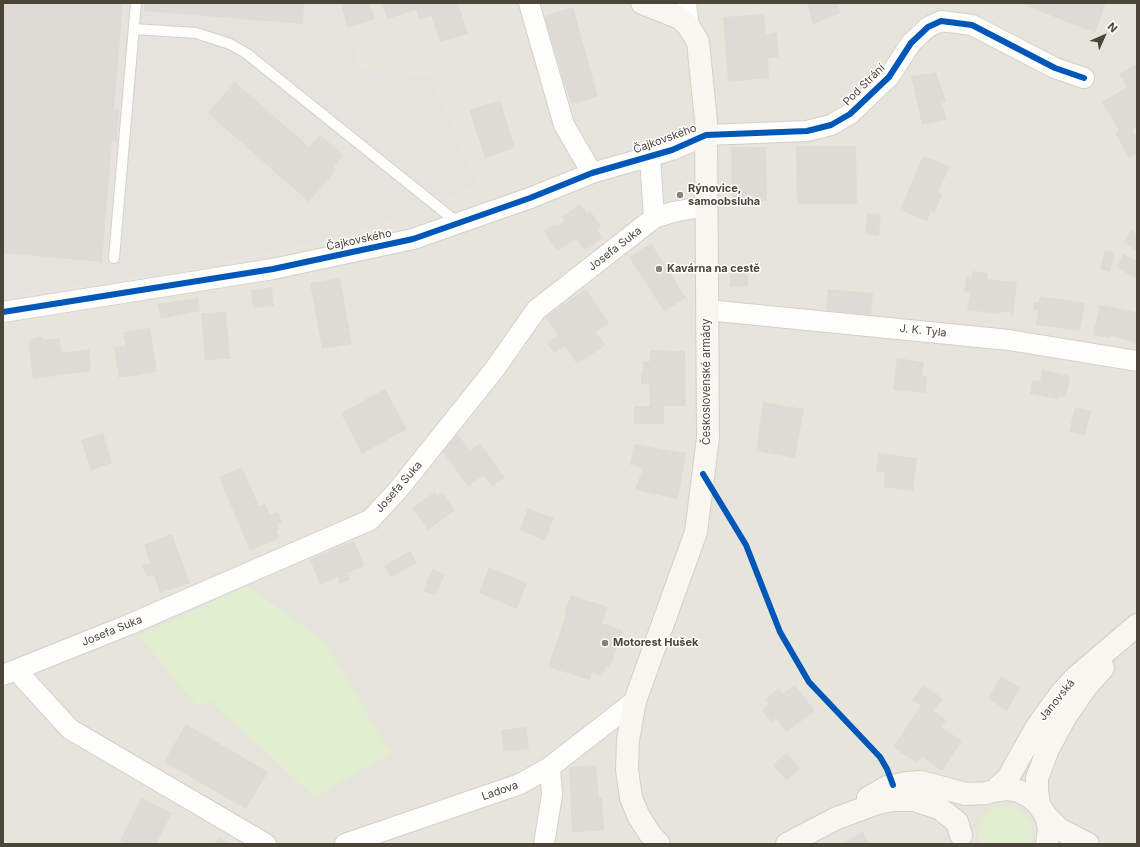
<!DOCTYPE html>
<meta charset="utf-8">
<style>
body{margin:0}
#map{position:relative;width:1140px;height:847px;overflow:hidden;background:#f4f2ee;font-family:Inter,sans-serif}
canvas{display:block}
.frame{position:absolute;inset:0;border:4px solid #4b4439;pointer-events:none}
.north{position:absolute;left:1084px;top:16px;width:40px;height:40px;-webkit-text-stroke:3px #fff;paint-order:stroke;rotate:45deg;font-size:11px;font-weight:700;line-height:16px;text-align:center;color:#4b4439}
.north::after{content:'';display:block;margin:auto;width:14px;height:18px;background:#4b4439;clip-path:polygon(50% 0,100% 100%,50% 72%,0 100%)}
</style>
<div id="map">
<canvas width="1140" height="847"></canvas>
<div class="frame"></div>
<div class="north">N</div>
</div>
<script>
const ctx = document.querySelector('canvas').getContext('2d');
ctx.lineJoin = 'round';
function paint(path, color) { ctx.fillStyle = color; ctx.fill(path, 'evenodd'); }
const poly = rows => new Path2D(rows.map(r => 'M' + r).join(''));
function trace(path, color, width, dash) { ctx.strokeStyle = color; ctx.lineWidth = width; ctx.lineCap = dash ? 'butt' : 'round'; ctx.setLineDash(dash || []); ctx.stroke(path); }
function label(font, color, halo, rows, align = 'center') {
  ctx.font = font + ' Inter,sans-serif'; ctx.lineWidth = 3; ctx.setLineDash([]); ctx.textBaseline = 'middle'; ctx.strokeStyle = halo; ctx.fillStyle = color; for (const [text, x, y, turn = 0] of rows) {
    ctx.save(); ctx.translate(x, y); ctx.rotate((+turn || 0) * Math.PI / 180); ctx.textAlign = isNaN(turn) ? turn : align; if (halo) ctx.strokeText(text, 0, 0); ctx.fillText(text, 0, 0); ctx.restore();
  }
}
const residential = poly([
 [342,3,1137,3,1137,844,3,844,3,298,187,271,341,238,419,210,479,186,432,75,361,67]
]);
const industrial = poly([
 [3,3,342,3,361,67,432,75,479,186,419,210,341,238,187,271,3,298]
]);
const green = poly([
 [248,586,325,642,391,754,314,797,210,701,197,706,139,636],
 [999,806,1009,806,1017,808,1025,814,1030,822,1033,831,1030,844,981,844,978,834,980,825,984,816,991,810]
]);
const parking = poly([
 [615,520,675,544,652,616,586,588]
]);
const building = poly([
 [3,3,123,3,114,109,119,109,117,142,112,141,102,262,3,253],
 [144,3,304,3,303,24,144,11],
 [348,3,369,3,375,19,348,28,341,5],
 [382,3,458,3,468,34,440,42,431,16,419,20,416,10,387,19],
 [807,3,838,3,840,13,813,24],
 [1019,3,1106,3,1095,33],
 [573,7,598,97,571,104,544,16],
 [764,14,766,34,777,32,779,57,768,58,769,78,728,82,723,17],
 [1137,64,1137,127,1132,130,1137,138,1137,154,1129,158,1115,133,1119,130,1102,102,1127,87,1119,74],
 [936,72,946,101,942,103,947,120,922,125,911,76],
 [235,82,309,147,320,135,343,155,333,167,336,170,309,202,208,113],
 [500,100,515,148,485,158,469,110],
 [796,146,856,146,857,204,797,204],
 [731,147,766,147,767,201,732,202],
 [923,156,950,166,938,192,942,194,935,213,931,211,927,221,900,210],
 [580,204,587,213,590,211,601,226,597,229,603,238,585,251,576,239,557,251,544,231,555,224,557,226,564,221,562,217],
 [867,213,881,214,879,236,865,234],
 [1131,230,1137,234,1137,251,1123,242],
 [651,243,686,298,664,311,629,257],
 [1105,250,1115,253,1110,272,1100,270],
 [1123,254,1137,261,1137,279,1116,267],
 [730,266,748,266,748,286,730,287],
 [973,271,988,273,987,279,1017,282,1013,316,1011,316,1011,313,999,311,999,314,967,310,970,293,964,292,966,276,971,277],
 [340,278,352,344,322,349,310,283],
 [272,287,274,306,253,308,251,290],
 [586,289,609,323,596,332,606,345,577,364,565,346,554,353,547,343,558,335,545,317],
 [828,289,873,293,871,315,826,310],
 [1040,296,1085,303,1080,331,1036,325,1038,310,1033,310,1034,302,1039,303],
 [198,298,200,311,161,319,157,304],
 [1100,305,1137,312,1137,343,1111,336,1109,338,1093,335],
 [226,312,230,359,205,360,201,313],
 [150,328,157,372,119,378,114,347,126,346,123,332],
 [41,337,44,340,59,338,62,353,89,349,91,371,33,379,28,342,34,338],
 [650,350,685,351,686,406,664,406,664,424,634,424,634,406,650,406,649,384,641,384,641,371,643,371,643,362,650,361],
 [897,358,924,362,922,376,927,377,926,393,893,390],
 [1042,370,1070,376,1066,397,1058,396,1058,399,1030,394,1032,380,1040,381],
 [385,389,407,429,362,454,341,413],
 [763,402,804,409,795,458,756,451],
 [1075,407,1091,411,1085,436,1069,432],
 [103,433,112,463,91,470,81,440],
 [458,435,470,450,480,443,505,478,492,486,484,475,468,486,440,448],
 [634,444,686,453,678,499,635,490,643,468,630,465],
 [879,453,917,458,913,491,884,487,885,473,876,471],
 [242,467,259,506,265,504,270,515,278,512,282,522,277,524,279,529,276,531,279,538,250,551,219,477],
 [435,492,437,495,442,492,455,510,428,530,412,508],
 [528,508,554,518,545,541,520,530],
 [172,534,190,583,160,593,154,575,147,577,142,565,150,563,144,545],
 [354,541,365,566,347,573,350,579,340,584,338,577,320,585,310,559],
 [410,551,417,563,391,577,384,566],
 [489,567,527,583,517,609,479,593],
 [432,569,445,574,435,596,423,591],
 [571,595,608,607,602,623,623,630,610,668,606,666,602,676,592,673,590,680,548,667,566,615,564,614],
 [1001,676,1020,688,1007,711,988,698],
 [795,685,815,711,786,732,776,718,771,723,762,710,769,705,765,699,779,688,783,694],
 [923,685,943,699,934,711,946,720,941,727,962,741,942,771,922,756,917,763,893,747,921,705,912,700],
 [186,724,268,772,246,809,164,762],
 [526,727,529,749,504,752,501,730],
 [786,753,800,768,787,781,773,765],
 [596,765,599,798,602,798,604,831,572,832,569,767],
 [141,798,172,813,156,844,126,844,120,841],
 [863,832,869,844,841,844],
 [219,837,230,844,214,844]
]);
const lane = poly([
 [134,29,196,33,230,44,246,53,458,223],
 [114,258,136,3]
]);
const street = poly([
 [529,3,564,125,592,173],
 [686,3,689,27],
 [650,157,654,218],
 [707,310,1009,340,1137,361],
 [3,312,273,269,413,239,530,198,592,173,672,150,706,135,807,131,831,125,850,114,889,77,911,43,928,27,941,21,972,25,1055,68,1084,78],
 [16,670,70,729,266,844],
 [3,675,128,625,370,520,398,490,494,370,536,310,654,218,673,212,706,206],
 [345,844,520,784,550,767,635,701],
 [544,844,552,795,550,767]
]);
const secondary = poly([
 [642,3,680,18,689,27,698,42,706,121,708,438,696,532,635,701,628,740,627,770,631,798,639,817,650,834,659,844],
 [995,790,1008,778,1036,728,1062,692,1076,677,1137,625],
 [989,792,1007,789,1019,791,1030,797,1039,805,1046,816,1049,828,1047,844],
 [868,798,887,787,906,783,921,782,966,794,987,793],
 [1039,805,1037,790,1037,778,1048,749,1066,716,1086,687,1103,668],
 [1046,816,1059,829,1088,844],
 [787,844,837,818,878,803,892,800,914,800,939,808,957,822,961,835]
]);
const cycleway = poly([
 [3,312,273,269,413,239,530,198,592,173,672,150,706,135,807,131,831,125,850,114,889,77,911,43,928,27,941,21,972,25,1055,68,1084,78],
 [703,474,746,545,780,632,809,682,880,757,887,769,893,785]
]);
const markers = [
 [680,195,4,"#868178"],
 [659,269,4,"#868178"],
 [605,643,4,"#868178"]
];
const streetNames = [
 ["Pod Strání",864,85,-45],
 ["Čajkovského",665,139,-20],
 ["Čajkovského",359,240,-12],
 ["Josefa Suka",615,249,-38],
 ["J. K. Tyla",923,331,6],
 ["Československé armády",707,382,-90],
 ["Josefa Suka",399,487,-49],
 ["Josefa Suka",112,631,-22],
 ["Janovská",1057,700,-51],
 ["Ladova",500,791,-19]
];
const poiNames = [
 ["Rýnovice,",688,189],
 ["samoobsluha",688,202],
 ["Kavárna na cestě",667,269],
 ["Motorest Hušek",613,643]
];
paint(residential, '#e7e4dc');
paint(industrial, '#e6e2de');
paint(green, '#e1eecf');
paint(parking, '#e6e3df');
paint(building, '#dedbd6');
trace(lane, '#d2d0cb', 12);
trace(street, '#d2d0cb', 22);
trace(secondary, '#d3cfc5', 24);
trace(lane, '#fdfdfc', 10);
trace(street, '#fdfdfc', 20);
trace(secondary, '#f7f6f1', 22);
trace(cycleway, '#0057b8', 6);
for (const [x, y, r, color] of markers) { const dot = new Path2D(); dot.arc(x, y, r, 0, 2 * Math.PI); ctx.fillStyle = color; ctx.fill(dot); trace(dot, '#fff', 1.5); }
label('11px', '#4b4439', '#fff', streetNames);
label('bold 11px', '#4b4439', '#fff', poiNames, 'left');
</script>
